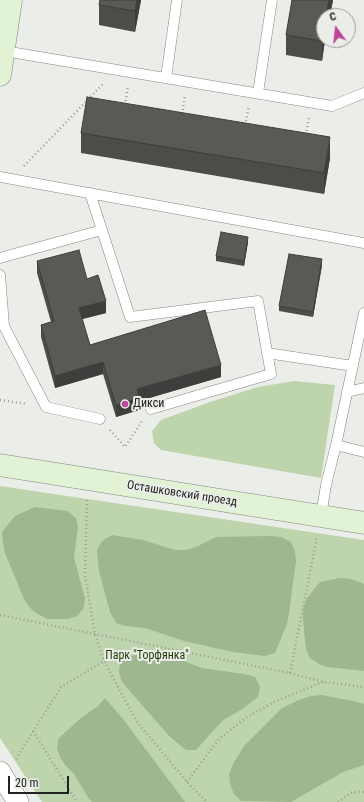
<!DOCTYPE html>
<meta charset="utf-8">
<style>
body{margin:0}
#map{position:relative;width:364px;height:802px;overflow:hidden;background:#ebeee8;font-family:"Roboto Condensed",sans-serif}
canvas{display:block}
.north{position:absolute;left:316px;top:8px;width:40px;height:40px;box-sizing:border-box;background:#ebeee8;border:1px solid #9b9d98;border-radius:50%;rotate:345deg;font-size:11px;font-weight:700;line-height:16px;text-align:center;color:#222321}
.north::after{content:'';display:block;margin:auto;width:14px;height:18px;background:#bf4597;clip-path:polygon(50% 0,100% 100%,50% 72%,0 100%)}
.scale{position:absolute;left:8px;top:776px;width:61px;height:18px;box-sizing:border-box;border:2px solid #222321;border-top:0;padding-left:5px;font-size:12px;line-height:14px;white-space:nowrap;color:#222321;-webkit-text-stroke:3px #ebeee8;paint-order:stroke}
</style>
<div id="map">
<canvas width="364" height="802"></canvas>
<div class="north">С</div>
<div class="scale">20 m</div>
</div>
<script>
const ctx = document.querySelector('canvas').getContext('2d');
ctx.lineJoin = 'round';
function paint(path, color) { ctx.fillStyle = color; ctx.fill(path, 'evenodd'); }
const poly = rows => new Path2D(rows.map(r => 'M' + r).join(''));
function trace(path, color, width, dash) { ctx.strokeStyle = color; ctx.lineWidth = width; ctx.lineCap = dash ? 'butt' : 'round'; ctx.setLineDash(dash || []); ctx.stroke(path); }
function label(font, color, halo, rows, align = 'center') {
  ctx.font = font + ' "Roboto Condensed",sans-serif'; ctx.lineWidth = 4; ctx.setLineDash([]); ctx.textBaseline = 'middle'; ctx.strokeStyle = halo; ctx.fillStyle = color; for (const [text, x, y, turn = 0] of rows) {
    ctx.save(); ctx.translate(x, y); ctx.rotate((+turn || 0) * Math.PI / 180); ctx.textAlign = isNaN(turn) ? turn : align; if (halo) ctx.strokeText(text, 0, 0); ctx.fillText(text, 0, 0); ctx.restore();
  }
}
const green = poly([
 [294,381,335,385,321,478,161,450,154,443,152,431,161,420,210,402,258,387],
 [0,486,364,540,364,802,42,802,0,738]
]);
const forest = poly([
 [35,507,67,511,76,518,78,527,74,558,85,598,84,608,77,616,68,619,47,619,38,614,30,608,24,599,5,553,3,542,2,532,15,516],
 [112,535,143,540,175,550,186,550,196,547,216,537,270,536,281,537,291,542,295,551,296,561,289,613,287,624,275,653,265,656,233,652,184,641,145,628,125,626,116,623,110,612,99,571,97,550,102,541],
 [340,578,351,579,364,584,364,671,328,667,319,664,310,658,306,649,303,619,303,609,307,598,320,582],
 [149,654,181,660,202,668,244,674,255,677,260,687,258,697,241,710,223,720,196,750,186,750,170,737,122,682,119,672,120,662,129,656],
 [322,695,353,701,364,704,364,765,343,772,291,802,241,801,234,794,230,784,229,774,233,764,244,746,282,708,301,699,311,696],
 [105,698,123,719,185,802,92,802,89,799,74,774,67,767,61,759,57,749,58,739,81,718,98,706]
]);
const path = poly([
 [125,105,128,86],
 [182,114,185,96],
 [245,125,249,106],
 [306,135,309,116],
 [24,166,104,83],
 [0,400,27,404],
 [110,430,125,447,142,421],
 [87,500,85,575,95,634,104,661,137,722,187,782,207,802],
 [0,615,290,673,324,682,364,687],
 [290,673,317,537],
 [33,731,77,802],
 [16,759,61,687,104,661],
 [187,782,219,739,247,717,274,702,323,682],
 [338,802,352,792,364,792]
]);
const lane = poly([
 [4,51,332,106,364,93],
 [166,78,177,0],
 [258,93,272,0],
 [0,177,364,243],
 [90,193,130,317,258,301,271,374,151,409],
 [0,258,102,230],
 [0,275,4,326,46,407,100,419],
 [267,353,353,366],
 [347,392,364,388],
 [336,445,364,452],
 [321,516,326,485,336,445,364,313]
]);
const street = poly([
 [0,772,18,802]
]);
const secondary = poly([
 [0,75,11,0],
 [0,465,364,523]
]);
const wall = poly([
 [141,0,135,32,99,25,99,5],
 [292,0,333,0,330,16,324,40,325,40,322,61,286,55,286,35],
 [81,133,330,158,324,194,81,153],
 [248,242,244,266,216,261,216,256],
 [37,261,87,279,106,313,82,319,90,345,221,377,139,401,139,410,116,417,103,374,55,388,41,337,41,325,51,322,37,273],
 [322,265,313,317,279,311,279,306]
]);
const shadedWall = poly([
 [137,0,141,0,135,32,135,11],
 [329,0,333,0,330,16,326,16],
 [324,28,324,40,325,40,322,61,322,41],
 [330,137,330,158,324,194,324,173],
 [248,237,248,242,244,266,244,261],
 [322,259,322,265,313,317,313,312],
 [106,301,106,313,79,320,79,308],
 [103,362,103,374,55,388,55,376],
 [221,365,221,377,139,401,139,410,116,417,116,405,137,389]
]);
const building = poly([
 [100,0,137,0,135,11,99,5,100,0],
 [292,0,329,0,326,16,324,16,324,28,322,41,286,35,292,0],
 [87,97,330,137,324,173,81,133,87,97],
 [221,232,248,237,244,261,216,256,221,232],
 [79,250,87,279,98,275,106,301,79,308,90,345,205,310,221,365,137,389,139,398,116,405,103,362,55,376,41,325,54,321,37,261,79,250],
 [289,254,322,259,313,312,279,306,289,254]
]);
const markers = [
 [125,404,4,"#bf4597"]
];
const poiNames = [
 ["Дикси",133,404]
];
const streetNames = [
 ["Осташковский проезд",182,494,9]
];
const parkNames = [
 ["Парк \"Торфянка\"",147,656]
];
paint(green, '#bdd4ad');
paint(forest, '#9fb690');
trace(lane, '#838681', 11);
trace(street, '#838681', 22);
trace(secondary, '#838681', 23);
trace(path, '#9b9d98', 2.5, [1, 3]);
trace(lane, '#fff', 10);
trace(street, '#fff', 21);
trace(secondary, '#e2f3d5', 22);
paint(wall, '#4b4d49');
paint(shadedWall, '#3d3f3c');
paint(building, '#575a55');
trace(building, '#3d3f3c', 1);
for (const [x, y, r, color] of markers) { const dot = new Path2D(); dot.arc(x, y, r, 0, 2 * Math.PI); ctx.fillStyle = color; ctx.fill(dot); trace(dot, '#ebeee8', 1.5); }
label('12px', '#222321', '#ebeee8', poiNames, 'left');
label('12px', '#222321', '#ebeee8', streetNames);
label('12px', '#1e3900', '#ebeee8', parkNames);
</script>
